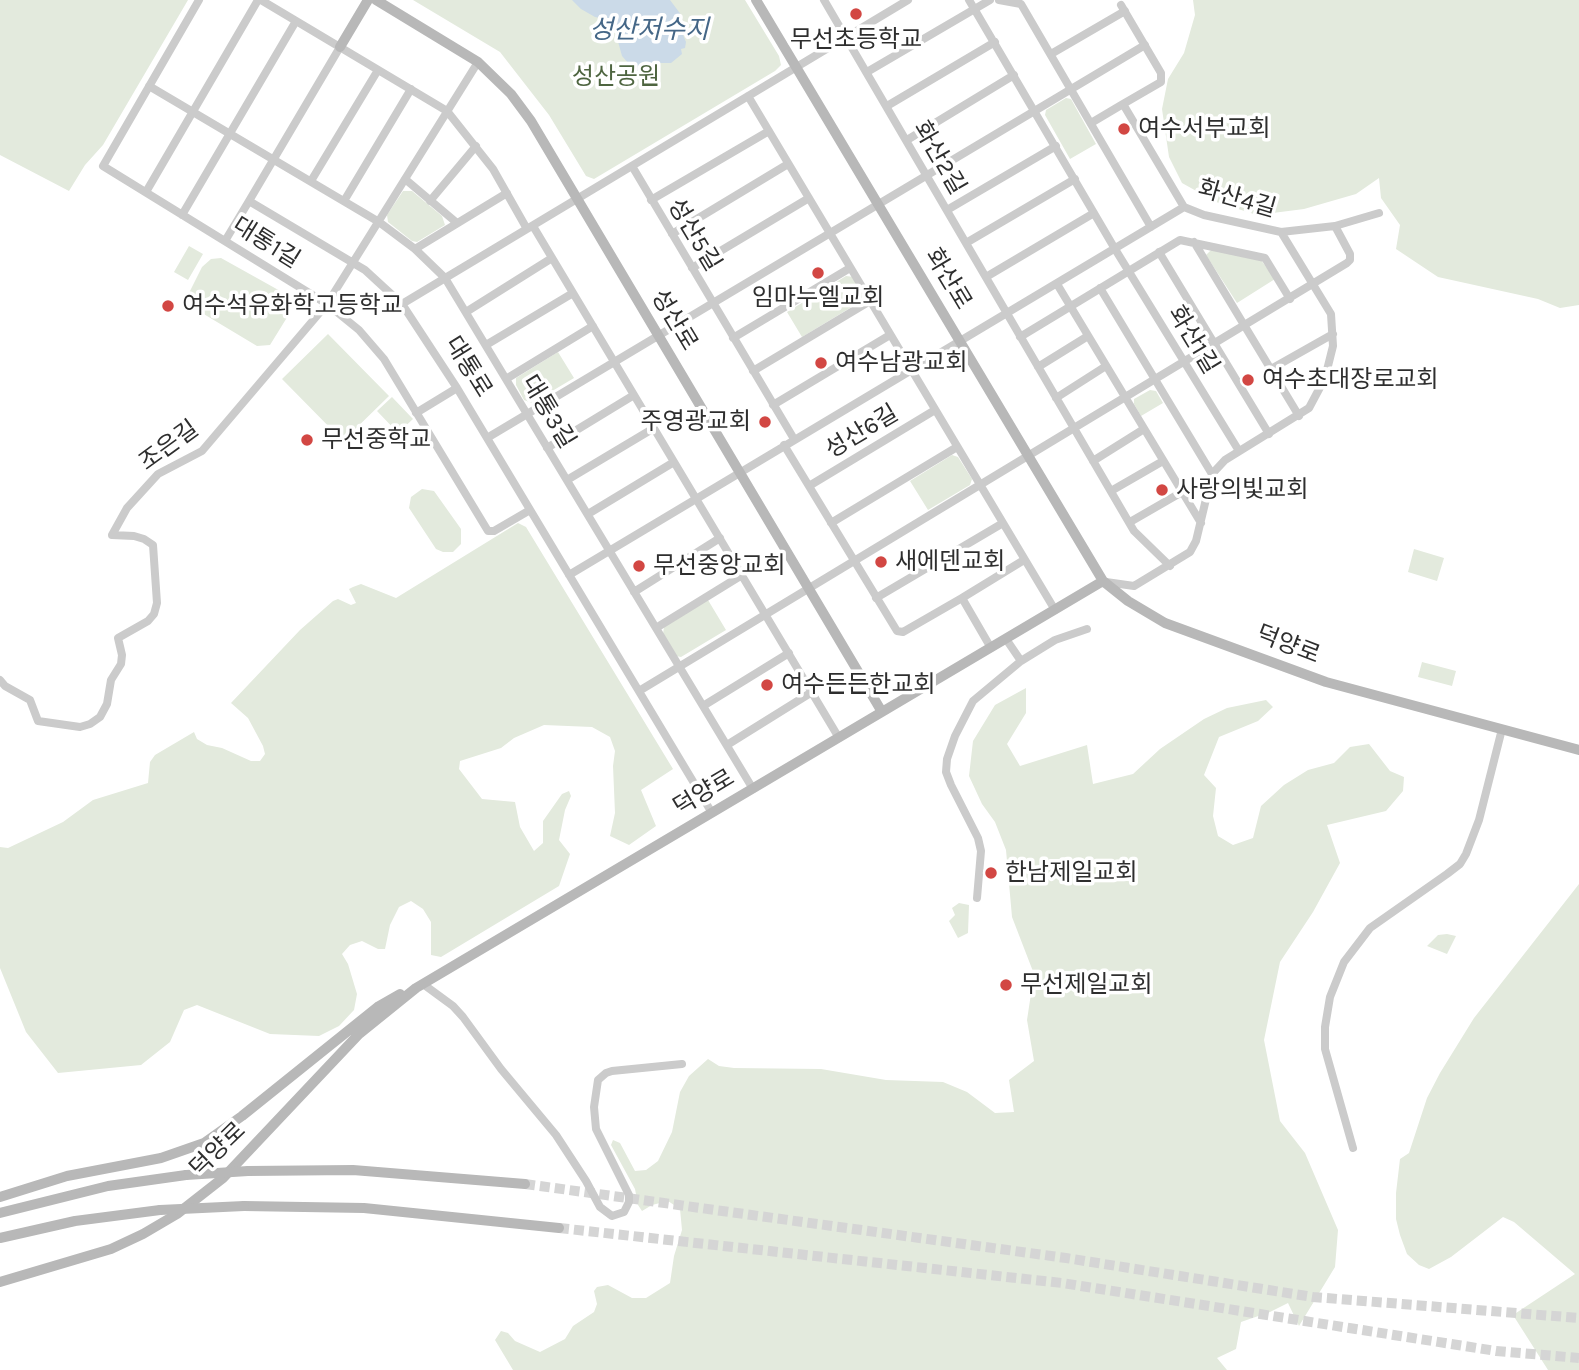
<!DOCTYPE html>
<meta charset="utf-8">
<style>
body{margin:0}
canvas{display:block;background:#fff}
</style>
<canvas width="1579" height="1370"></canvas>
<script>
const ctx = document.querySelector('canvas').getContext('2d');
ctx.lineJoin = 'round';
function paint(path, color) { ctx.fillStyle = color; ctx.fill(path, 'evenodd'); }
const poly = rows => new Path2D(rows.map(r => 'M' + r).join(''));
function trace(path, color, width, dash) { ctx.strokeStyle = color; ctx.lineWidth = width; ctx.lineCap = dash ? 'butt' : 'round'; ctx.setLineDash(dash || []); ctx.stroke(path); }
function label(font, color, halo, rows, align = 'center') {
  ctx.font = font + ' Karla,"Noto Sans KR",sans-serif'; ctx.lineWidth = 7; ctx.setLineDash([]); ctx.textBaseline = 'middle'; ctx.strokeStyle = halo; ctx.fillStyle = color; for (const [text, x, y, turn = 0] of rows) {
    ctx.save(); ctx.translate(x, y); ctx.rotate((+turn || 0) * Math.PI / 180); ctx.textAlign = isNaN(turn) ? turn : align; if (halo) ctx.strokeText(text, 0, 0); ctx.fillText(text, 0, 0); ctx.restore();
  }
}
const green = poly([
 [0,0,188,0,103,145,85,165,69,191,0,155],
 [413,0,745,0,779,56,781,65,775,71,594,179,586,176,549,115,500,52],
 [1193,0,1579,0,1579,305,1560,308,1538,299,1438,277,1396,249,1400,225,1381,198,1379,178,1356,194,1304,209,1257,215,1216,202,1182,183,1169,157,1162,109,1168,79,1184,53,1195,15],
 [1066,98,1071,99,1096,144,1070,159,1045,115,1046,110],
 [403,191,412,191,442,216,445,225,417,242,412,241,388,222,387,215],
 [189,246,203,254,188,280,174,272],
 [1212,249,1261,260,1275,279,1237,303,1206,255],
 [221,258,282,292,289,299,291,311,270,345,257,346,192,307,189,293,202,267,211,259],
 [846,276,854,277,863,294,860,302,802,337,787,312],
 [328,334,389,396,343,441,282,379],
 [558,352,574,378,532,403,524,400,516,385,516,378],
 [1150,390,1156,391,1163,403,1141,416,1134,404,1134,399],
 [392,397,413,419,398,433,377,411],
 [952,455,958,457,972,479,970,485,928,510,910,481],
 [422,489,434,491,461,529,461,544,453,552,443,552,436,549,409,508,411,497],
 [518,523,526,527,673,769,641,790,656,826,629,845,610,836,615,813,613,766,615,751,610,737,592,727,544,725,514,738,501,748,460,761,459,769,482,799,515,802,520,827,534,851,543,843,543,821,562,794,569,791,571,796,565,810,559,840,570,854,559,886,441,957,431,955,431,922,423,909,411,901,399,907,390,925,385,949,378,949,362,941,350,945,342,954,348,964,357,994,354,1010,339,1026,319,1036,270,1034,197,1005,184,1010,170,1042,141,1065,58,1073,26,1032,0,968,0,847,8,848,63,822,93,800,148,783,150,762,155,755,194,732,197,739,207,745,222,748,251,761,260,761,265,754,263,746,248,718,231,703,300,630,333,601,338,599,351,605,356,603,349,589,353,587,361,584,396,598],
 [1414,549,1444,558,1437,581,1408,572],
 [708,600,726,630,681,657,676,656,663,634,664,627],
 [1422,662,1456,671,1452,686,1418,677],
 [1026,688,1026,713,1007,744,1020,766,1087,745,1093,784,1133,774,1160,749,1204,719,1227,708,1266,700,1273,707,1258,721,1219,737,1204,775,1216,788,1213,816,1218,836,1233,845,1253,838,1261,806,1284,785,1308,770,1334,763,1350,747,1369,744,1390,771,1404,777,1403,791,1386,811,1327,825,1340,863,1313,912,1280,962,1264,1040,1280,1121,1305,1153,1338,1230,1335,1267,1299,1326,1288,1303,1270,1312,1241,1322,1236,1349,1217,1358,1227,1370,513,1370,495,1340,501,1331,508,1333,515,1341,540,1352,565,1339,573,1326,594,1312,597,1304,594,1291,597,1287,608,1285,632,1298,646,1298,670,1283,674,1256,682,1230,680,1209,668,1201,652,1205,642,1211,638,1205,635,1189,611,1145,613,1140,620,1143,635,1171,646,1170,658,1161,672,1132,680,1092,689,1076,708,1059,719,1066,734,1068,821,1069,886,1080,943,1082,967,1092,995,1113,1014,1112,1009,1080,1034,1061,1027,1020,1034,974,1012,917,1006,850,995,822,982,804,969,776,973,741,995,705],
 [1579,884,1579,1370,1548,1370,1513,1315,1575,1274,1514,1222,1503,1217,1451,1257,1429,1269,1419,1265,1407,1254,1400,1235,1396,1219,1396,1193,1400,1159,1409,1153,1427,1098,1440,1073,1474,1018],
 [959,903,969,905,968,933,958,938,949,921,955,915,952,908],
 [1447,934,1456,936,1447,954,1427,946,1438,935]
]);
const water = poly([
 [572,0,670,0,682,16,681,30,686,42,685,48,681,49,682,54,671,63,656,63,646,72,638,74,622,56,614,27,605,19,595,17,581,9]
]);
const secondaryTunnel = poly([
 [525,1184,1066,1258,1313,1297,1579,1318],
 [559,1228,1062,1283,1496,1351,1579,1358]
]);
const street = poly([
 [199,0,103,166,327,304,359,330,384,359,488,531,494,531,530,510],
 [261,0,447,111,493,169,527,229],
 [824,0,1134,531,1170,566],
 [969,0,1115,249,1239,451],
 [999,0,1021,4,1151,227],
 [340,47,249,201,365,270,402,304,457,388,712,813],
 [1051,54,1125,11],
 [867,72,990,0],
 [149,86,379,222,415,249,445,278,753,789],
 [748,96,1055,610],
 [887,106,995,42],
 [1091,123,1123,104],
 [907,140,1014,75],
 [632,166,794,439],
 [405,179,457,223],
 [311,181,378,70],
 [146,192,258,0],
 [651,200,769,131],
 [344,201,411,89],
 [430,201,476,146],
 [947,210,1056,146],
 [182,215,296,21],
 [533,226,839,738],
 [1281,232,1335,226],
 [672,234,788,164],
 [225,241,249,201],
 [1194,242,1299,416],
 [966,243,1075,179],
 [415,249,507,193],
 [1159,252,1269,434],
 [692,268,809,198],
 [986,277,1094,213],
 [1057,284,1201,523],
 [1100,288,1212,474],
 [402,304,908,0],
 [466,312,552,258],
 [1020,337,1180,240,1265,258,1290,299],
 [733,338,850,268],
 [486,345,573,293],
 [1038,367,1088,336],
 [1271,369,1333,334],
 [753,371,870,301],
 [506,379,593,326],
 [1056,398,1106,366],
 [773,405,890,335],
 [416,413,457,388],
 [487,438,1145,45],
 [784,445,897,631,903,632,962,598,991,648],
 [547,448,634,395],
 [1093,461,1144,429],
 [567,480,654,428],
 [809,486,935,410],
 [1111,491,1163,461],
 [588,514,674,462],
 [1130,522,1182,492],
 [831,523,957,447],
 [569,575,1184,207],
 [1106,582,1134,586,1190,552,1196,541,1212,474,1225,460,1309,408,1325,378,1333,346,1331,314,1281,232,1204,215,1184,207,1123,104,1161,82,1161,73,1121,5],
 [634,592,720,538],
 [876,598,1003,523],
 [962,598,1024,560],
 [656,628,742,575],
 [1021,661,1055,640,1087,629],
 [0,680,5,686,30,700,38,721,80,727,90,724,100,717,107,704,111,680,121,664,122,655,118,638,148,621,154,614,157,603,153,545,144,539,134,536,112,535,127,508,158,474,202,451,327,304,478,62],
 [639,691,1347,263,1350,260,1350,254,1335,226,1379,213],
 [703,706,789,653],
 [727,745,812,692],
 [977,898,981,851,978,838,951,785,946,772,947,759,955,736,973,701,1021,661,1006,639],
 [423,984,453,1006,463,1017,501,1069,556,1135,586,1181,600,1207,612,1216,624,1212,629,1202,629,1195,596,1129,594,1107,598,1080,606,1073,612,1071,682,1064],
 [1353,1148,1325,1049,1325,1027,1330,997,1344,962,1370,928,1447,874,1460,864,1466,854,1479,820,1502,729]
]);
const secondary = poly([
 [376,0,478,62,511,94,531,121,882,712],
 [756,0,1103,581,1128,601,1165,623,1326,682,1579,750],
 [340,47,368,0],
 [248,1171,353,1170,525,1184],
 [0,1197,67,1176,161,1158,204,1143,242,1116,379,1006,400,994],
 [244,1206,364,1208,559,1228],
 [0,1213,108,1186,186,1175],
 [0,1238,75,1221,160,1210],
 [0,1282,111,1249,143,1234,177,1214,223,1178,359,1034,416,988,1103,581]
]);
const secondaryBridge = poly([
 [186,1175,248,1171],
 [160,1210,244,1206]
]);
const markers = [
 [856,14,7,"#d24743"],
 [1124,129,7,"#d24743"],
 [818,273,7,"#d24743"],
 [168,306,7,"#d24743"],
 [821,363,7,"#d24743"],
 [1248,380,7,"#d24743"],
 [765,422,7,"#d24743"],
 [307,440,7,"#d24743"],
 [1162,490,7,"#d24743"],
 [881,562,7,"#d24743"],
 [639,566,7,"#d24743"],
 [767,685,7,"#d24743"],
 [991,873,7,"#d24743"],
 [1006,985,7,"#d24743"]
];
const poiNames = [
 ["무선초등학교",856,40,"center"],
 ["여수서부교회",1138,129],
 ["임마누엘교회",818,298,"center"],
 ["여수석유화학고등학교",182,306],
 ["여수남광교회",835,363],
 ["여수초대장로교회",1262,380],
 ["주영광교회",751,422,"right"],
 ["무선중학교",321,440],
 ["사랑의빛교회",1176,490],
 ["새에덴교회",895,562],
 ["무선중앙교회",653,566],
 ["여수든든한교회",781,685],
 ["한남제일교회",1005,873],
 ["무선제일교회",1020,985]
];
const parkNames = [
 ["성산공원",616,77]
];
const streetNames = [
 ["화산2길",939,158,60],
 ["화산4길",1237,199,16],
 ["성산5길",694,235,59],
 ["대통1길",266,243,32],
 ["화산로",948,279,59],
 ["성산로",674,320,59],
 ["화산1길",1193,340,59],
 ["대통로",468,367,58],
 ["대통3길",548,412,59],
 ["성산6길",862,432,-31],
 ["조은길",169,446,-36],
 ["덕양로",1288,645,21],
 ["덕양로",704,793,-31],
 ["덕양로",218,1150,-44]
];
const waterNames = [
 ["성산저수지",649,31]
];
paint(green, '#e3eadd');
paint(water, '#cbdae8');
trace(secondaryTunnel, '#d5d5d5', 10, [10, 5]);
trace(street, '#cbcbcb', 8);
trace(secondary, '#b8b8b8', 10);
trace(secondaryBridge, '#b8b8b8', 10);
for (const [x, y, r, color] of markers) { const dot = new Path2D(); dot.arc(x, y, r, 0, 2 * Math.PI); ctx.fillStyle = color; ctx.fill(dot); trace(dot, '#fff', 2.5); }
label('24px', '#2e2e2e', '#fff', poiNames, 'left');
label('24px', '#4e6540', '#fff', parkNames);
label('24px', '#2e2e2e', '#fff', streetNames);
label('italic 26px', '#456787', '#fff', waterNames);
</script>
